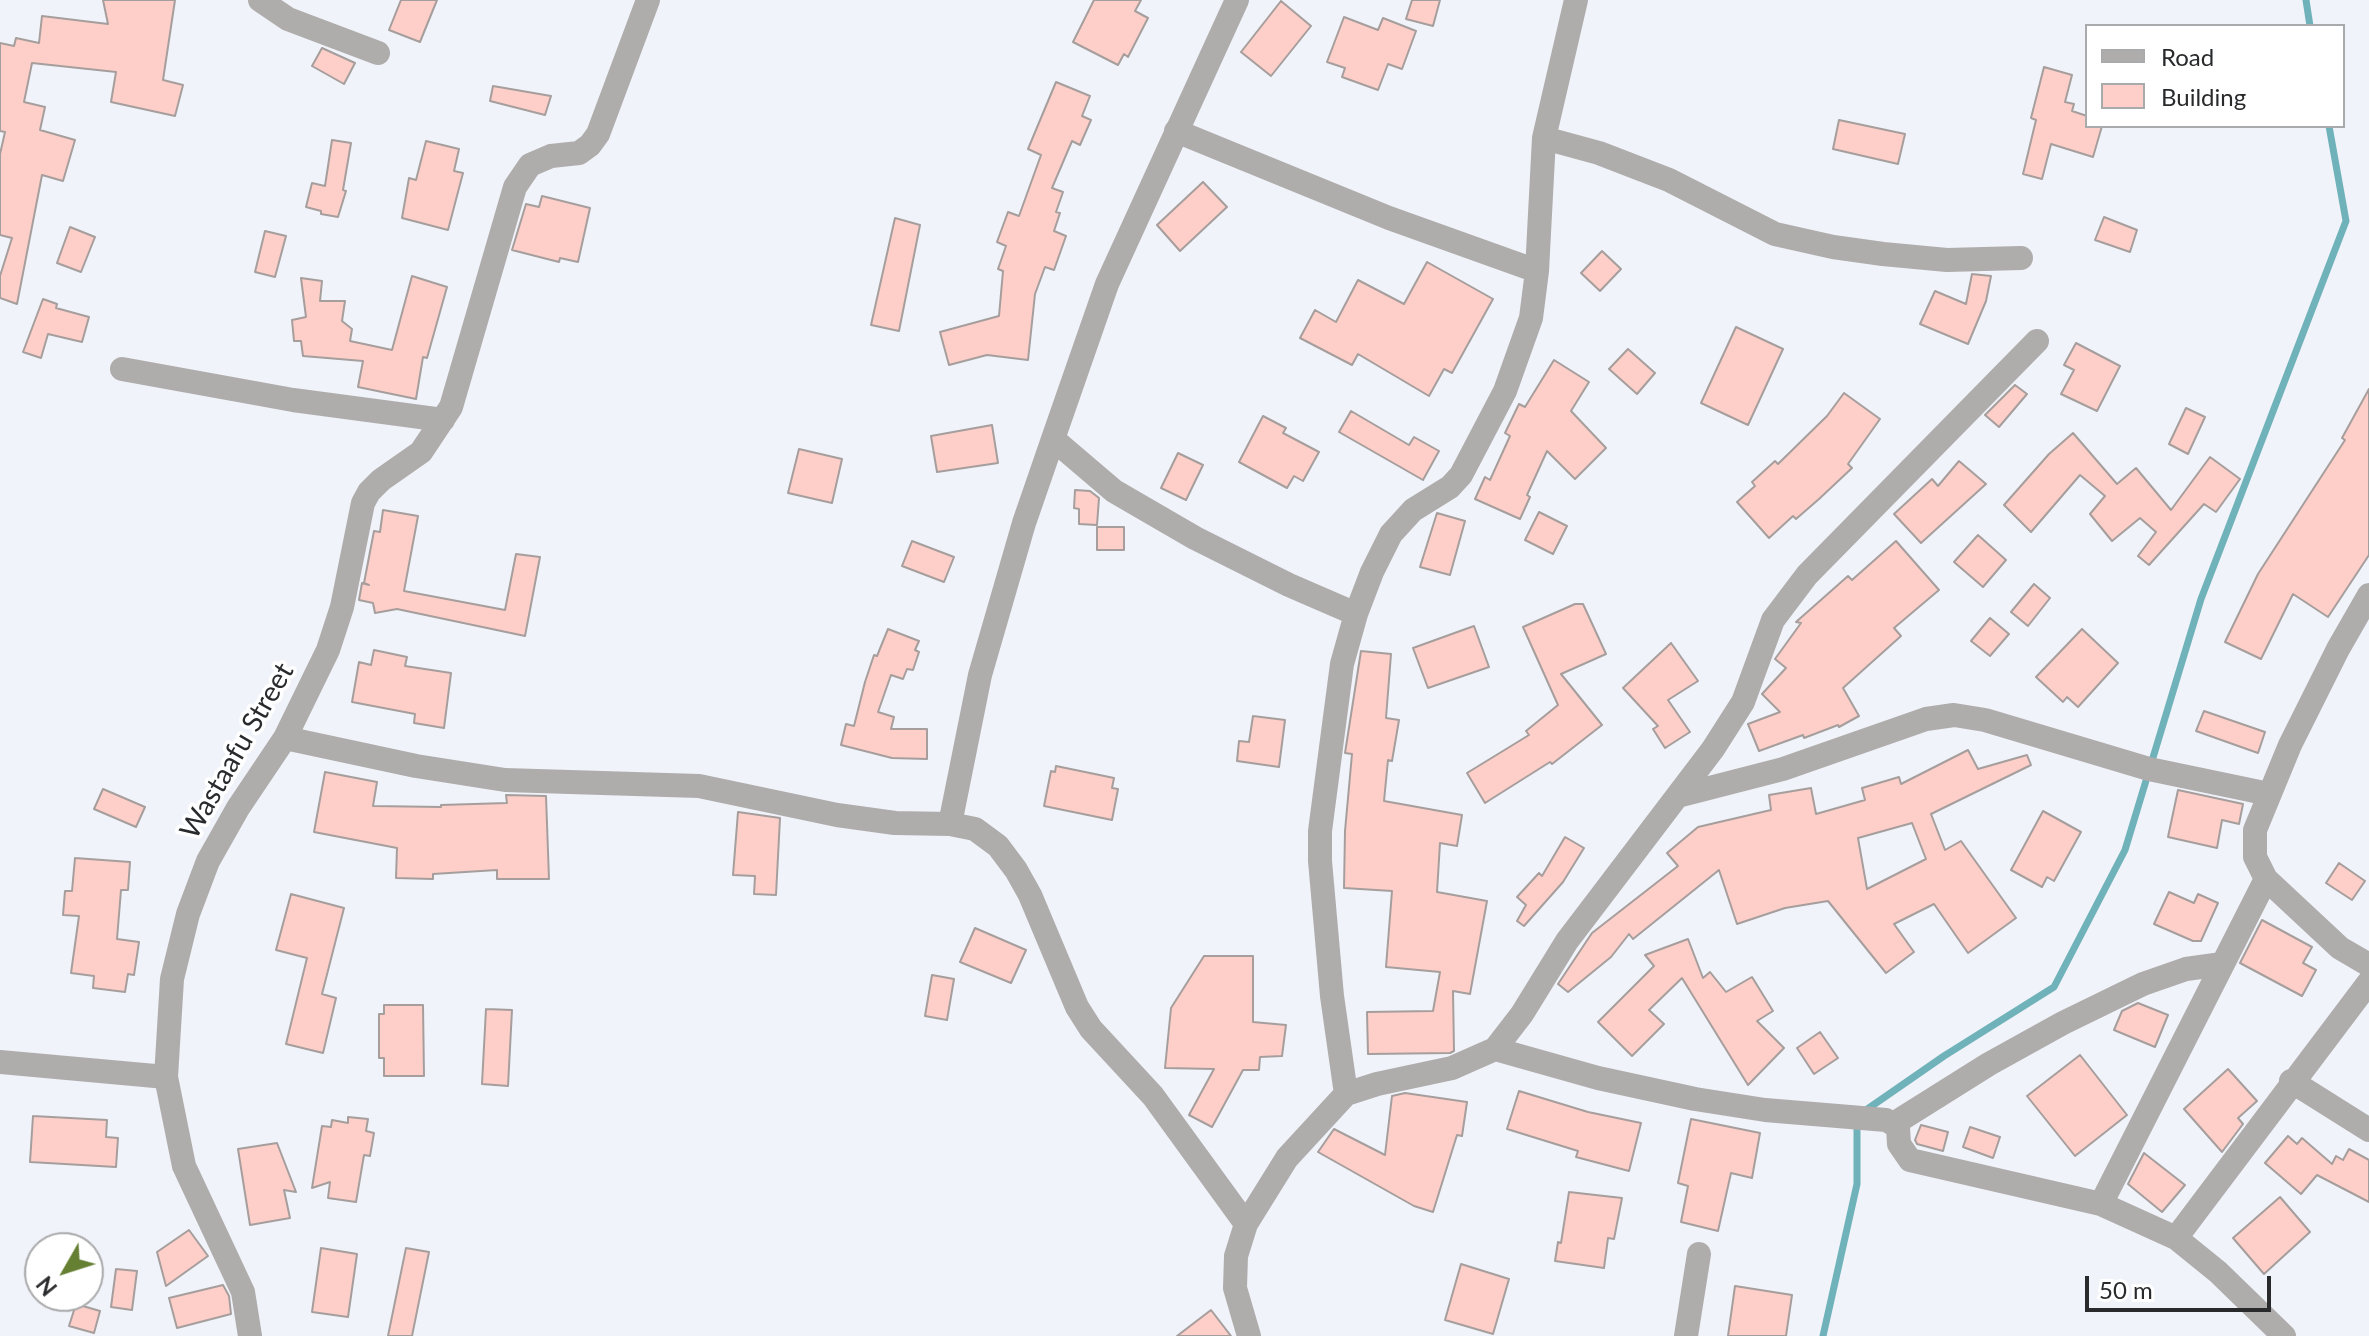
<!DOCTYPE html>
<style>
body{margin:0}
#map{position:relative;width:2369px;height:1336px;overflow:hidden;background:#f0f3f9;font-family:Lato,sans-serif}
canvas{display:block}
.legend{position:absolute;left:2085px;top:24px;width:260px;height:104px;box-sizing:border-box;background:#fff;border:2px solid #a9aaab;margin:0;padding:10px 14px;list-style:none;font-size:24px;color:#292a2c}
.legend li{display:flex;align-items:center;gap:16px;height:40px}
.legend b{width:40px;border:2px solid #a9aaab}
.north{position:absolute;left:24px;top:1232px;width:80px;height:80px;box-sizing:border-box;background:#fff;border:2px solid #a9aaab;border-radius:50%;rotate:231deg;font-size:22px;font-weight:700;line-height:32px;text-align:center;color:#292a2c}
.north::after{content:'';display:block;margin:auto;width:28px;height:36px;background:#657f33;clip-path:polygon(50% 0,100% 100%,50% 72%,0 100%)}
.scale{position:absolute;left:2085px;top:1276px;width:186px;height:36px;box-sizing:border-box;border:4px solid #292a2c;border-top:0;padding-left:10px;font-size:24px;line-height:28px;white-space:nowrap;color:#292a2c;-webkit-text-stroke:6px #fff;paint-order:stroke}
</style>
<div id="map">
<canvas width="2369" height="1336"></canvas>
<ul class="legend">
<li><b style="height:10px;background:#afacac"></b>Road</li>
<li><b style="height:22px;background:#fecfc9"></b>Building</li>
</ul>
<div class="north">N</div>
<div class="scale">50 m</div>
</div>
<script>
const ctx = document.querySelector('canvas').getContext('2d');
ctx.lineJoin = 'round';
const poly = rows => new Path2D(rows.map(r => 'M' + r).join(''));
function trace(path, color, width, dash) { ctx.strokeStyle = color; ctx.lineWidth = width; ctx.lineCap = dash ? 'butt' : 'round'; ctx.setLineDash(dash || []); ctx.stroke(path); }
function paint(path, color) { ctx.fillStyle = color; ctx.fill(path, 'evenodd'); }
function label(font, color, halo, rows, align = 'center') {
  ctx.font = font + ' Lato,sans-serif'; ctx.lineWidth = 7; ctx.setLineDash([]); ctx.textBaseline = 'middle'; ctx.strokeStyle = halo; ctx.fillStyle = color; for (const [text, x, y, turn = 0] of rows) {
    ctx.save(); ctx.translate(x, y); ctx.rotate((+turn || 0) * Math.PI / 180); ctx.textAlign = isNaN(turn) ? turn : align; if (halo) ctx.strokeText(text, 0, 0); ctx.fillText(text, 0, 0); ctx.restore();
  }
}
const stream = poly([
 [2306,0,2310,26],
 [1866,1110,1944,1056,2054,987,2125,850,2201,599,2346,221,2329,126],
 [1823,1336,1857,1184,1857,1122]
]);
const building = poly([
 [103,0,175,0,163,80,183,85,175,116,111,102,116,72,32,63,24,102,45,107,40,130,75,140,63,181,42,175,17,304,0,298,0,276,12,238,0,235,0,154,5,132,0,131,0,43,14,46,16,38,39,43,42,16,108,24,103,0],
 [401,0,437,0,420,42,389,30,401,0],
 [1094,0,1141,0,1135,11,1148,18,1128,57,1124,54,1118,65,1073,42,1094,0],
 [1412,0,1440,0,1433,26,1406,19,1412,0],
 [1281,1,1311,26,1271,76,1241,52,1281,1],
 [1344,17,1378,30,1383,18,1416,31,1402,69,1388,64,1378,90,1342,77,1345,68,1327,62,1344,17],
 [322,48,355,63,344,84,312,66,322,48],
 [2044,67,2072,75,2065,102,2074,104,2072,111,2087,116,2087,126,2102,126,2093,157,2051,144,2042,179,2023,174,2036,120,2031,118,2044,67],
 [1056,82,1090,96,1082,116,1091,120,1080,145,1072,141,1052,188,1063,192,1056,212,1060,213,1054,231,1066,236,1054,270,1045,267,1035,294,1028,360,987,355,949,365,940,332,999,316,1003,271,998,269,1006,246,997,242,1008,212,1019,216,1041,155,1028,149,1056,82],
 [493,86,551,96,545,115,490,101,493,86],
 [1839,120,1905,134,1898,164,1833,149,1839,120],
 [332,140,351,143,343,190,346,191,338,217,321,214,321,211,306,207,312,183,325,186,332,140],
 [426,141,459,149,454,171,463,173,448,230,402,218,409,178,416,180,426,141],
 [1203,182,1227,207,1180,251,1157,225,1203,182],
 [542,196,590,208,578,262,560,258,559,262,512,250,526,204,539,207,542,196],
 [2104,217,2137,230,2130,252,2095,240,2104,217],
 [895,218,920,225,899,331,871,325,895,218],
 [70,227,95,237,81,272,57,263,70,227],
 [265,231,286,236,275,277,255,272,265,231],
 [1602,251,1621,269,1600,291,1581,273,1602,251],
 [1427,262,1493,299,1452,373,1444,369,1429,396,1358,354,1352,365,1300,338,1315,310,1336,322,1358,280,1404,304,1427,262],
 [1972,274,1991,276,1986,301,1968,344,1920,324,1935,291,1966,304,1972,274],
 [412,276,447,287,427,358,423,357,416,399,358,387,363,361,303,356,301,341,294,341,292,320,306,317,301,278,322,281,320,301,345,301,342,321,352,329,350,341,392,350,412,276],
 [43,299,57,304,56,308,89,317,82,342,48,334,41,358,23,352,43,299],
 [1736,327,1783,349,1748,425,1701,403,1736,327],
 [2076,343,2120,366,2097,411,2061,394,2074,370,2064,365,2076,343],
 [1628,349,1655,373,1637,394,1609,369,1628,349],
 [1554,360,1589,382,1571,411,1606,448,1575,479,1547,451,1527,495,1530,497,1520,519,1475,499,1485,477,1490,480,1510,436,1505,433,1519,404,1525,407,1554,360],
 [2015,385,2027,394,1999,427,1985,415,2015,385],
 [2369,389,2369,555,2328,617,2293,594,2261,659,2225,642,2258,574,2345,440,2342,438,2369,389],
 [1844,393,1880,419,1848,464,1852,468,1819,499,1796,519,1793,516,1769,538,1737,502,1755,486,1752,482,1775,461,1778,464,1827,416,1844,393],
 [2186,408,2205,417,2188,454,2169,444,2186,408],
 [1351,411,1409,445,1414,437,1439,451,1423,480,1339,432,1351,411],
 [1263,416,1286,428,1283,433,1319,452,1303,481,1294,476,1287,488,1239,462,1263,416],
 [992,425,998,463,937,472,931,436,992,425],
 [2073,433,2117,484,2136,468,2171,510,2210,457,2240,479,2216,512,2204,504,2149,565,2138,556,2156,532,2140,518,2112,541,2090,514,2105,496,2080,475,2031,532,2004,505,2049,454,2073,433],
 [799,449,842,459,832,503,788,493,799,449],
 [1178,453,1203,465,1186,500,1161,488,1178,453],
 [1959,461,1986,484,1921,543,1894,514,1932,479,1938,486,1959,461],
 [1075,490,1090,491,1099,498,1097,525,1079,524,1079,509,1074,508,1075,490],
 [383,510,418,516,404,591,505,610,516,554,540,557,525,636,397,609,375,613,373,603,359,600,362,583,369,585,364,583,374,531,380,532,383,510],
 [1539,512,1567,526,1553,554,1525,540,1539,512],
 [1437,513,1465,521,1450,575,1420,567,1437,513],
 [1097,527,1124,527,1124,550,1097,550,1097,527],
 [1978,535,2006,560,1983,587,1954,562,1978,535],
 [912,541,954,557,944,582,902,566,912,541],
 [1896,541,1939,590,1894,628,1901,636,1843,688,1859,716,1839,727,1838,725,1804,738,1803,735,1759,751,1748,724,1780,712,1762,694,1786,668,1775,659,1801,623,1796,622,1848,576,1852,580,1896,541],
 [2034,584,2050,598,2028,626,2011,612,2034,584],
 [1575,604,1583,604,1606,654,1561,674,1602,725,1552,764,1550,762,1485,803,1467,773,1529,735,1526,731,1558,705,1523,627,1575,604],
 [1990,618,2009,634,1990,656,1971,641,1990,618],
 [1474,626,1489,667,1428,688,1413,648,1474,626],
 [888,629,919,641,915,650,919,652,913,670,907,669,903,679,891,675,878,712,894,717,891,729,927,729,927,759,892,758,841,745,846,724,854,726,865,682,874,655,877,656,888,629],
 [2082,629,2118,663,2078,707,2067,697,2063,702,2036,677,2082,629],
 [1671,643,1698,681,1668,700,1690,732,1665,748,1653,729,1658,726,1623,688,1671,643],
 [374,650,407,657,405,666,451,673,444,728,414,723,415,714,352,702,359,662,371,665,374,650],
 [1361,651,1391,654,1386,718,1399,720,1392,761,1388,760,1384,801,1462,815,1457,846,1440,843,1437,892,1487,901,1470,994,1453,991,1454,1051,1450,1053,1368,1054,1367,1012,1433,1011,1440,972,1386,967,1392,891,1344,888,1345,831,1352,754,1345,753,1361,651],
 [2204,711,2265,732,2258,753,2196,731,2204,711],
 [1253,716,1285,720,1279,767,1237,761,1239,741,1249,742,1253,716],
 [1968,750,1978,769,2027,755,2031,765,1931,814,1945,850,1961,841,2016,918,1968,953,1934,904,1894,924,1914,952,1886,973,1828,901,1785,908,1737,924,1719,870,1633,939,1629,934,1611,957,1568,992,1558,984,1592,933,1678,866,1667,853,1698,827,1771,810,1769,795,1811,788,1816,814,1865,800,1862,788,1899,777,1901,784,1968,750],
 [1912,823,1926,859,1867,889,1858,838,1912,823],
 [1056,766,1114,778,1112,788,1118,789,1112,820,1044,806,1051,771,1055,772,1056,766],
 [325,772,377,782,373,806,441,807,441,805,507,803,506,795,546,796,549,879,497,879,497,870,433,874,433,879,396,878,397,848,314,832,325,772],
 [103,789,145,807,136,827,94,809,103,789],
 [2178,790,2243,804,2239,824,2222,820,2217,848,2168,837,2178,790],
 [2043,811,2081,832,2054,881,2047,877,2042,887,2011,870,2043,811],
 [738,812,780,818,776,895,754,894,755,876,733,875,738,812],
 [1565,837,1584,848,1563,882,1524,926,1517,921,1526,905,1517,897,1539,873,1542,876,1565,837],
 [75,858,130,862,128,890,121,890,117,939,139,942,134,975,128,974,125,992,93,988,94,976,71,973,79,916,63,915,65,891,72,891,75,858],
 [2339,863,2365,881,2352,900,2326,883,2339,863],
 [2169,892,2194,903,2198,894,2218,903,2201,941,2193,941,2154,924,2169,892],
 [291,894,344,908,322,994,336,998,323,1053,286,1044,307,958,276,950,291,894],
 [2262,920,2312,947,2303,963,2316,970,2302,996,2240,963,2262,920],
 [975,928,1026,950,1011,983,960,962,975,928],
 [1688,939,1703,978,1710,972,1726,992,1752,977,1773,1011,1757,1021,1784,1048,1748,1085,1682,978,1649,1010,1664,1024,1632,1056,1598,1022,1654,966,1645,955,1688,939],
 [1204,956,1253,956,1253,1022,1286,1025,1282,1056,1260,1057,1259,1070,1243,1070,1212,1127,1189,1115,1214,1069,1165,1068,1171,1008,1204,956],
 [932,975,954,979,947,1020,925,1016,932,975],
 [2138,1003,2168,1015,2155,1047,2114,1030,2122,1011,2138,1003],
 [384,1005,423,1005,424,1076,384,1076,384,1058,379,1058,379,1014,384,1014,384,1005],
 [486,1009,512,1010,508,1086,482,1084,486,1009],
 [1820,1032,1838,1058,1814,1074,1797,1048,1820,1032],
 [2080,1055,2127,1115,2075,1156,2027,1096,2080,1055],
 [2228,1069,2257,1101,2238,1118,2243,1124,2222,1152,2184,1109,2228,1069],
 [1519,1091,1588,1112,1641,1123,1629,1171,1576,1157,1578,1151,1507,1129,1519,1091],
 [1405,1093,1467,1102,1462,1136,1457,1135,1433,1212,1414,1206,1318,1152,1334,1129,1385,1155,1392,1096,1405,1093],
 [33,1116,107,1120,106,1137,118,1138,116,1167,30,1162,33,1116],
 [348,1117,368,1119,366,1131,374,1133,370,1156,364,1155,356,1202,328,1198,330,1182,312,1188,322,1126,331,1127,332,1120,348,1123,348,1117],
 [1691,1119,1760,1133,1752,1178,1731,1173,1718,1231,1681,1222,1688,1186,1678,1183,1691,1119],
 [1921,1125,1948,1132,1943,1151,1917,1144,1915,1140,1921,1125],
 [1970,1127,2000,1137,1993,1158,1963,1147,1970,1127],
 [2288,1136,2297,1144,2302,1138,2332,1164,2336,1156,2343,1160,2349,1149,2369,1160,2369,1202,2317,1175,2301,1194,2265,1163,2288,1136],
 [277,1143,296,1192,284,1190,290,1218,250,1225,238,1149,277,1143],
 [2144,1153,2185,1185,2162,1212,2128,1184,2144,1153],
 [1569,1192,1622,1198,1614,1239,1608,1238,1604,1268,1555,1261,1558,1242,1561,1243,1569,1192],
 [2280,1197,2310,1232,2264,1274,2233,1238,2280,1197],
 [189,1230,208,1256,166,1286,157,1252,189,1230],
 [321,1248,357,1254,348,1317,312,1312,321,1248],
 [406,1248,429,1252,412,1336,388,1336,406,1248],
 [1461,1264,1509,1279,1493,1334,1445,1320,1461,1264],
 [116,1269,137,1271,132,1310,111,1307,116,1269],
 [223,1285,229,1296,231,1314,177,1328,169,1298,223,1285],
 [1735,1286,1792,1295,1786,1336,1728,1336,1735,1286],
 [76,1304,100,1311,94,1333,69,1326,76,1304],
 [1211,1310,1231,1336,1177,1336,1211,1310]
]);
const street = poly([
 [260,0,288,19,378,53],
 [1176,131,1389,218,1537,271],
 [1544,138,1599,153,1669,180,1775,234,1833,247,1883,254,1947,260,2021,258],
 [122,369,293,400,443,420],
 [1053,439,1114,491,1195,538,1289,585,1356,614],
 [2369,595,2338,649,2290,745,2255,830,2255,857,2266,879,2340,948,2369,965],
 [285,738,416,766,505,780,699,786,837,815,895,823,950,824,975,829,998,846,1016,870,1030,895,1077,1007,1091,1029,1153,1096,1246,1224],
 [1678,796,1783,769,1926,719,1954,715,1985,720,2149,769,2269,794],
 [950,824,980,675,1024,523,1053,439,1107,284,1237,0],
 [1495,1049,1598,1078,1695,1099,1765,1110,1886,1120,1898,1127,1899,1144,1910,1160,2101,1204,2176,1238,2218,1272,2284,1336],
 [0,1062,166,1077],
 [2291,1081,2369,1130],
 [1346,1094,1332,996,1320,861,1320,831,1342,664,1356,614,1372,572,1391,534,1413,510,1450,487,1461,475,1505,391,1531,318,1537,271,1544,138,1576,0],
 [1895,1123,1989,1064,2063,1023,2143,984,2186,969,2222,964],
 [2101,1204,2266,879],
 [2176,1238,2369,982],
 [250,1336,243,1292,184,1166,166,1077,172,979,188,914,208,861,238,808,285,738,328,650,342,607,363,503,369,492,381,480,421,452,451,407,515,187,530,165,551,156,579,153,590,145,598,134,648,0],
 [1249,1336,1235,1288,1236,1256,1246,1224,1287,1158,1346,1094,1377,1084,1452,1068,1495,1049,1522,1014,1567,941,1713,749,1743,702,1773,620,1807,575,2037,341],
 [1686,1336,1699,1254]
]);
const streetNames = [
 ["Wastaafu Street",237,751,-60]
];
trace(stream, '#70b2ba', 7);
paint(building, '#fecfc9');
trace(building, '#a69e9d', 2);
trace(street, '#afacac', 24);
label('28px', '#292a2c', '#fff', streetNames);
</script>
